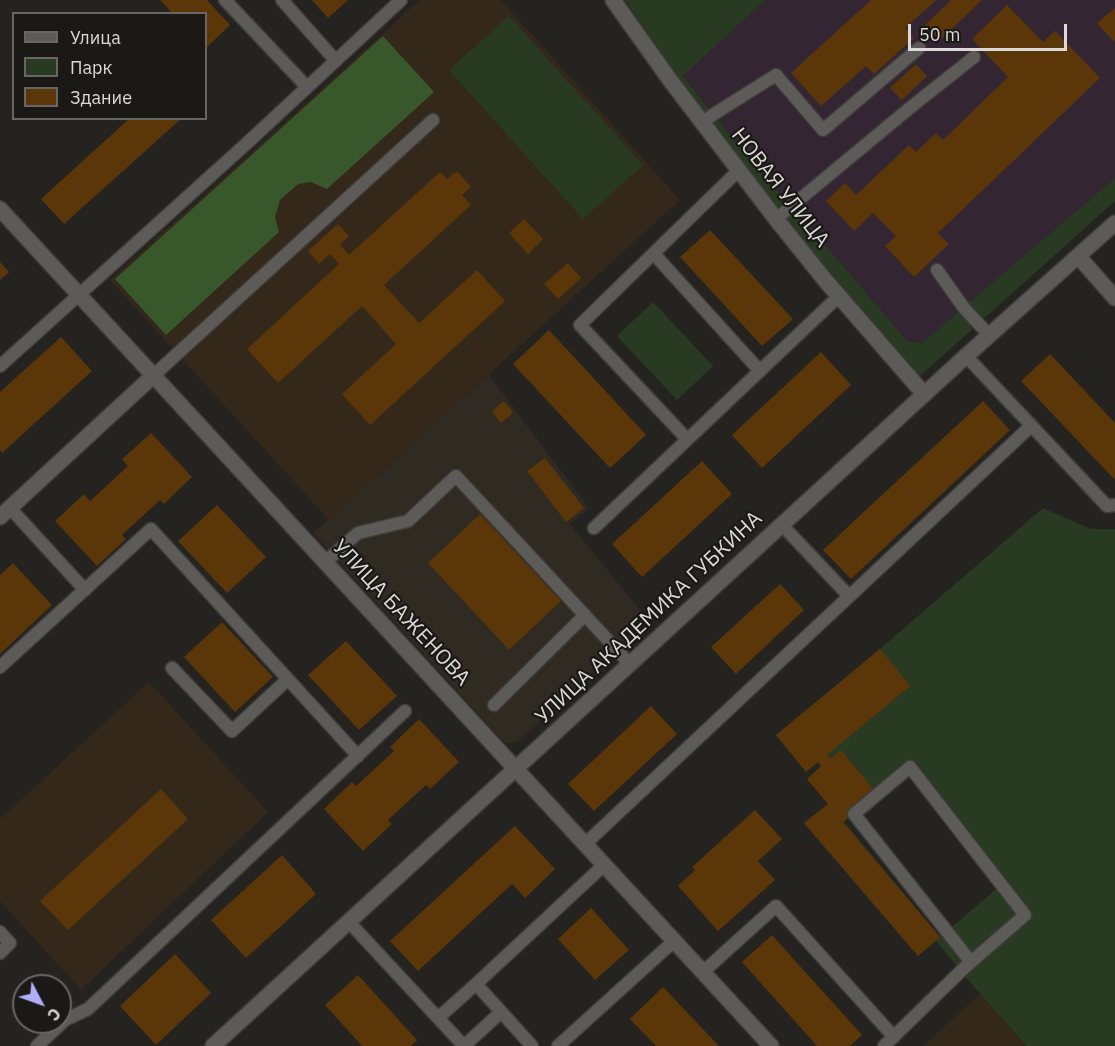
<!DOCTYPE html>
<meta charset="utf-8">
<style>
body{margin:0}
#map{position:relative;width:1115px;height:1046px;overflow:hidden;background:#252320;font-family:"IBM Plex Sans",sans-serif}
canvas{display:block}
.legend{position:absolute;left:12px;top:12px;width:195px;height:108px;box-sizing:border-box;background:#1b1916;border:2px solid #686664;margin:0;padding:8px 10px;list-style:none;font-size:18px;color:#dbdad8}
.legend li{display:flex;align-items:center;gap:12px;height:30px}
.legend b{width:30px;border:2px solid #686664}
.north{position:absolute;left:12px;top:974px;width:60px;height:60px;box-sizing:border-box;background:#1b1916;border:2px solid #686664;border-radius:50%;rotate:131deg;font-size:16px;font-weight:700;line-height:24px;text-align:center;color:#dbdad8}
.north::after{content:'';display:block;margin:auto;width:21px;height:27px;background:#b0aefa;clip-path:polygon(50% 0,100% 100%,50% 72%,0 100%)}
.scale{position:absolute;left:908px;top:24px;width:159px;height:27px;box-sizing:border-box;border:3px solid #dbdad8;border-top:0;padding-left:8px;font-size:18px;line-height:21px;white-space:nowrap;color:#dbdad8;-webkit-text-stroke:4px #1b1916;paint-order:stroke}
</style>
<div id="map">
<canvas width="1115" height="1046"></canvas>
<ul class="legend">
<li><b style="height:8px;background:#5d5b57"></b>Улица</li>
<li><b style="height:16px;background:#283a21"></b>Парк</li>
<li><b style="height:16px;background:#5b3608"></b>Здание</li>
</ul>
<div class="north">С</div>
<div class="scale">50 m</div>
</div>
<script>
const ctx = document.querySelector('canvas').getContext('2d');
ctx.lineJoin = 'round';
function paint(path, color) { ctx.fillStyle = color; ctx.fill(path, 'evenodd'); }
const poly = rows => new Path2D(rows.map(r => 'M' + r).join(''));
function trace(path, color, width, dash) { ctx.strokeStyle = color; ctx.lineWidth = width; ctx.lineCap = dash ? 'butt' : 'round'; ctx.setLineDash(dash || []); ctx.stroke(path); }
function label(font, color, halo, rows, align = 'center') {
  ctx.font = font + ' "IBM Plex Sans",sans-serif'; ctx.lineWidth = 4.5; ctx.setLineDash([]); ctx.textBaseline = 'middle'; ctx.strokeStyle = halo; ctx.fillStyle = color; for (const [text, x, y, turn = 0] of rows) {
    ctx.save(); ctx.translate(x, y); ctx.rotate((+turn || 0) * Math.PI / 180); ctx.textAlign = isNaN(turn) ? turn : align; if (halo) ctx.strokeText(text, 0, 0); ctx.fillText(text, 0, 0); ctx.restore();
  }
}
const built = poly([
 [488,374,589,508,570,524,649,621,517,742,512,743,507,743,502,740,313,533]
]);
const industrial = poly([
 [765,0,1115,0,1115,178,922,343,907,341,781,193,770,185,683,75]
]);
const education = poly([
 [420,0,501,0,680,200,329,520,110,280],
 [149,682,268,812,81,990,0,901,0,819],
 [980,994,1027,1046,923,1046]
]);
const green = poly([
 [625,0,765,0,683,76,770,185,781,193,907,341,922,343,1115,178,1115,201,920,376,831,273,784,216,677,75],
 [509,16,643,165,583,219,449,70],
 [653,302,713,366,677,400,617,336],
 [1043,508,1091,529,1115,529,1115,1046,1027,1046,980,994,936,941,918,956,804,823,828,804,807,779,821,766,818,762,806,772,776,735,880,649],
 [916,763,1007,880,940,937,844,822]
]);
const forest = poly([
 [383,36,434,92,327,189,311,182,298,184,280,200,275,217,279,232,166,335,115,279]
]);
const building = poly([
 [160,0,207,0,230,25,206,48,206,14,173,14],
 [312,0,348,0,328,18],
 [871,0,936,0,905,28,914,38,874,74,866,66,821,106,791,73],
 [951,0,982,0,940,40,925,25],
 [1007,5,1043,42,1055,31,1100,78,938,233,949,244,914,277,885,246,896,236,873,213,854,231,826,201,845,183,856,195,909,145,916,152,936,133,943,140,1008,77,972,39],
 [1115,8,1115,40,1113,41,1097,23],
 [916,64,927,76,902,100,890,88],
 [130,118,182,118,64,224,41,199],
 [457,171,471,187,462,195,471,205,384,285,419,323,477,270,505,301,370,425,342,394,396,344,362,306,278,383,247,349,339,264,330,254,319,264,308,251,338,224,349,236,340,245,349,255,440,172,447,179],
 [524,219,543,239,528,254,509,233],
 [710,230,793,319,762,346,680,257],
 [0,262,9,272,0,280],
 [568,263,581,278,558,299,544,284],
 [549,330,646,435,610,468,513,364],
 [61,337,92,371,2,453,0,450,0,392],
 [821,352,851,385,762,468,732,435],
 [1050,354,1115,423,1115,480,1021,381],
 [504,401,513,413,501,423,492,411],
 [983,401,1010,430,851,579,823,550],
 [151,433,192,477,164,504,160,500,122,535,126,539,97,566,55,521,84,494,90,501,128,466,122,459],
 [545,458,584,508,566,522,527,471],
 [702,461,732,494,642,577,612,544],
 [217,505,266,557,227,593,178,541],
 [480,514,561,601,509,650,428,563],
 [13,563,52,605,0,654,0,575],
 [780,584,804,610,736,674,711,647],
 [222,622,273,677,235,712,184,657],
 [346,641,397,696,359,730,308,675],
 [880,649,910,686,827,755,830,759,841,750,877,794,843,822,940,937,918,956,804,823,828,804,807,779,821,766,818,762,806,772,776,735],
 [651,706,677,734,594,811,568,784],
 [419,719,459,762,430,789,426,785,388,820,392,824,363,851,324,809,352,782,356,786,394,751,390,747],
 [161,789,188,819,68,930,40,901],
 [755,810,782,839,758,861,775,880,718,931,678,886,695,870,692,867],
 [515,826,555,869,525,898,512,884,418,971,390,941],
 [282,855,316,894,246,958,211,920],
 [591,908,629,950,595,980,558,939],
 [772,935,862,1035,850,1046,817,1046,742,962],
 [175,954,211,993,156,1045,120,1006],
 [358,975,417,1040,411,1046,362,1046,325,1005],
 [663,987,719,1046,656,1046,630,1019]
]);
const lane = poly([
 [225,0,307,87],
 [282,0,335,60],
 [703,122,714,114,776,75,823,130,919,48],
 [776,219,911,107,974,57],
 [654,254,760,371],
 [937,270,964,308,989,335],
 [966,356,1107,506,1115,505],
 [0,366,246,144,401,0],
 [154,375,433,120],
 [687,439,580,325,739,170],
 [10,508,85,590],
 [782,525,849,596],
 [594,528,839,296],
 [325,562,358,533,408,521,456,476,630,664],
 [0,667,151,529,358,756],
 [172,668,232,731,287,680],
 [494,705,585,615],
 [585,844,1031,426],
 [349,922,464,1046],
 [0,932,10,943,0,953],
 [703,972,776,906,894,1037],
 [476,984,532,1046],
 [438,1018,476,984,604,865],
 [37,1046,65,1020,88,1009,405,711],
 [464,1046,501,1012],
 [558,1046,674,941],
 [884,1046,961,971,971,962,1025,915,910,767,854,814,971,962]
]);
const street = poly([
 [613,0,670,80,776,219,825,280,924,394],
 [0,209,771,1046],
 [0,517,154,375]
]);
const secondary = poly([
 [1078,256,1115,298],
 [213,1046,966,356,1115,223]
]);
const streetNames = [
 ["НОВАЯ УЛИЦА",780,188,52],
 ["УЛИЦА БАЖЕНОВА",401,613,47],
 ["УЛИЦА АКАДЕМИКА ГУБКИНА",649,618,-43]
];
paint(built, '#2f2a22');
paint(industrial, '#332532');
paint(education, '#34281a');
paint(green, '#283a21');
paint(forest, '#38572b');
paint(building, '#5b3608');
trace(lane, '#3f3d3b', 15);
trace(street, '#3f3d3b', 18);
trace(secondary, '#3f3d3b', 18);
trace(lane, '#5d5b57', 12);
trace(street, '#5d5b57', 15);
trace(secondary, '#5d5b57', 15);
label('21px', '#dbdad8', '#1b1916', streetNames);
</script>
